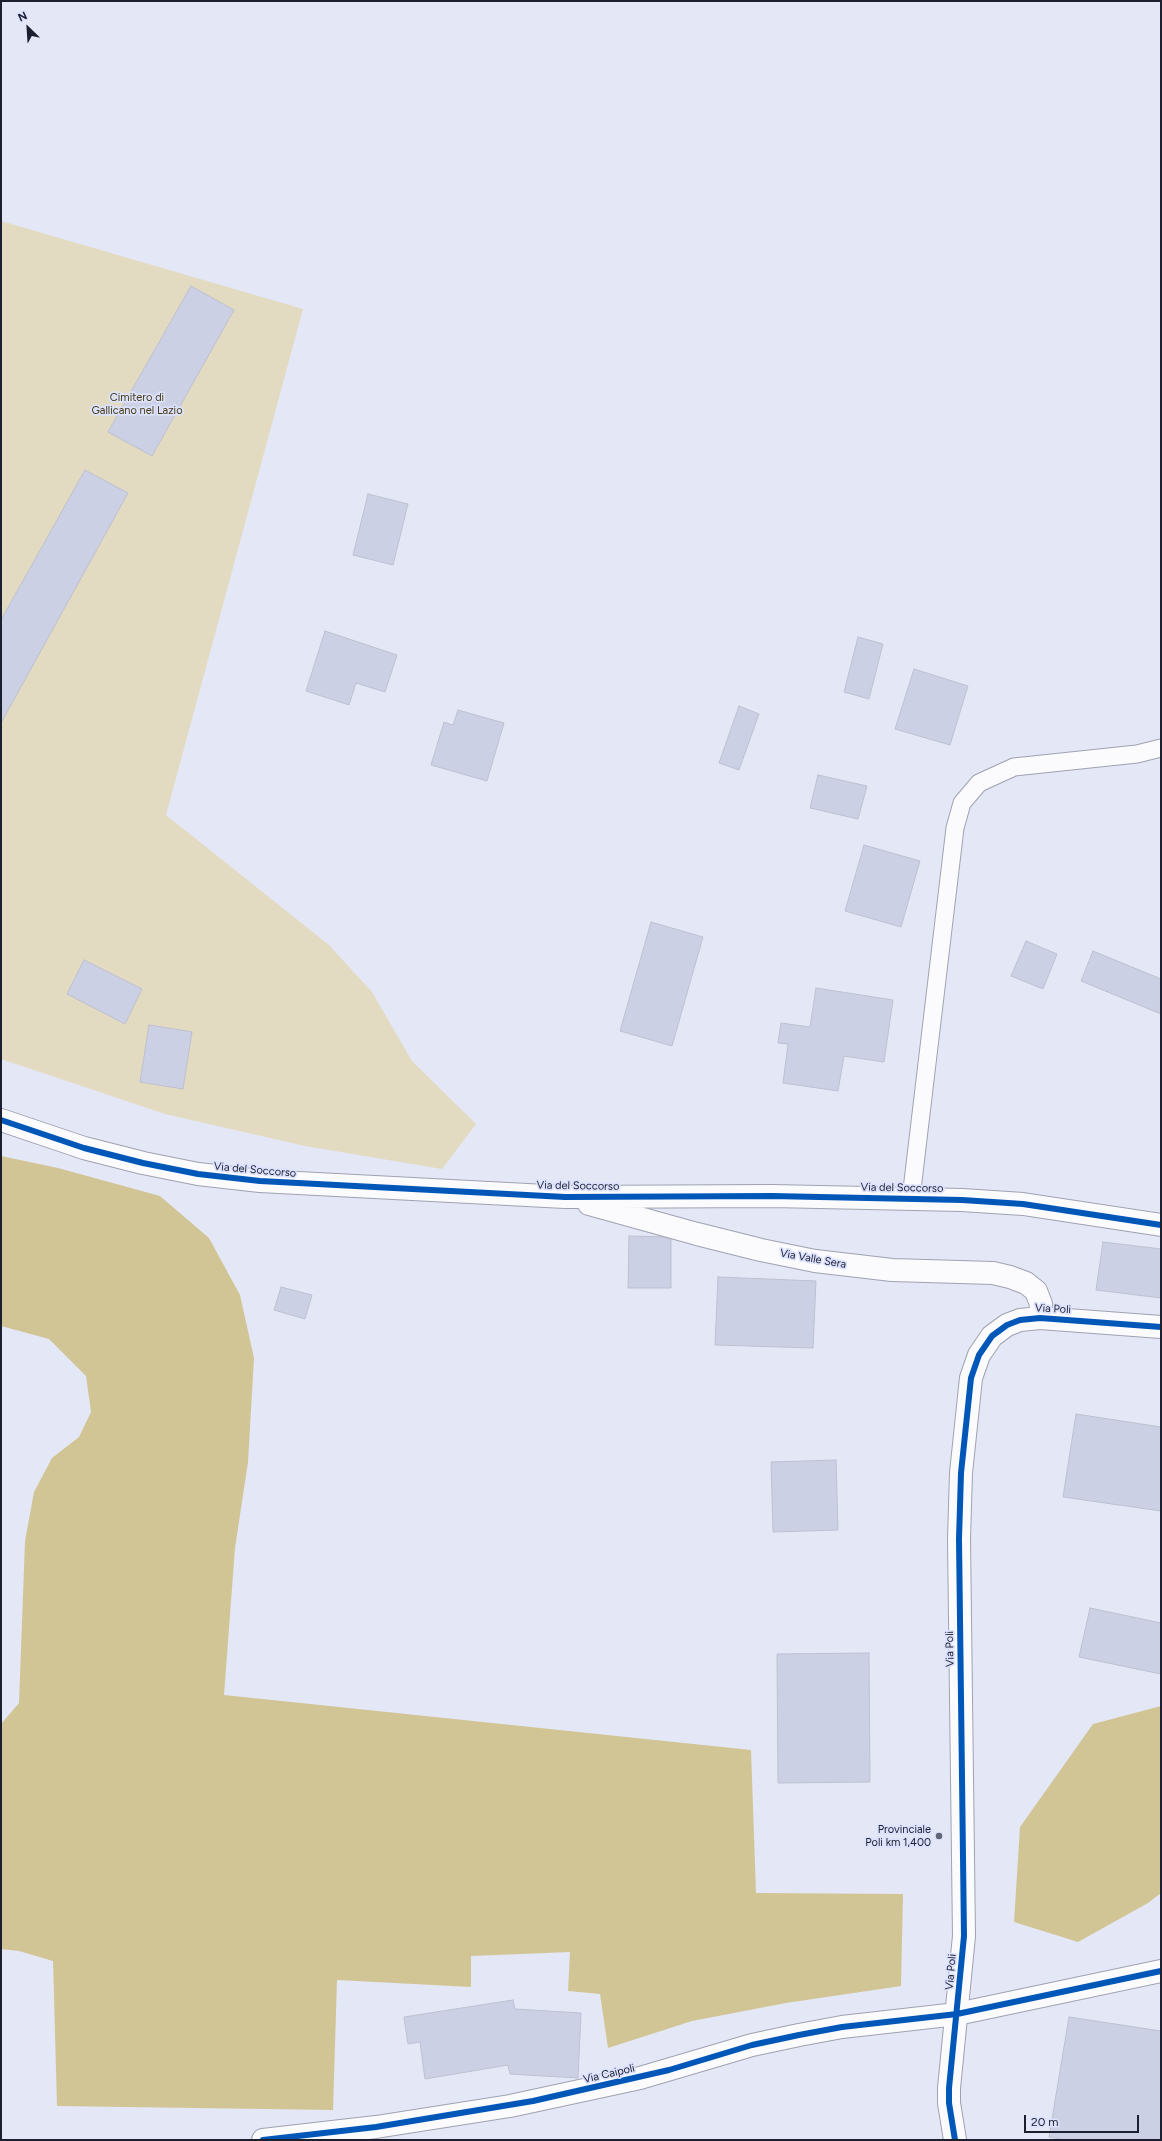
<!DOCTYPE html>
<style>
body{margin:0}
#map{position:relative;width:1162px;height:2141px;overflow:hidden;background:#e4e7f6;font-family:Figtree,sans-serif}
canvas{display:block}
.frame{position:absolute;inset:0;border:2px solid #1c1f2f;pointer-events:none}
.north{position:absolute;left:8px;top:8px;width:40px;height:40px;-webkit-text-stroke:3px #dce2fe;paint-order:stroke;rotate:335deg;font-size:11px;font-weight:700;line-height:16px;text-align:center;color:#1c1f2f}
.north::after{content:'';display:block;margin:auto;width:14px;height:18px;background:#1c1f2f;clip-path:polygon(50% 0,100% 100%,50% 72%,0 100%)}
.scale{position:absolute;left:1024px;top:2115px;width:115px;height:18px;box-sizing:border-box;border:2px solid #1c1f2f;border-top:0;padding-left:5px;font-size:12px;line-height:14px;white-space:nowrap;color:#1c1f2f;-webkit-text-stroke:3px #dce2fe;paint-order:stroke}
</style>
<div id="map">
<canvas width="1162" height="2141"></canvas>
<div class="frame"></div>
<div class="north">N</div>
<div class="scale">20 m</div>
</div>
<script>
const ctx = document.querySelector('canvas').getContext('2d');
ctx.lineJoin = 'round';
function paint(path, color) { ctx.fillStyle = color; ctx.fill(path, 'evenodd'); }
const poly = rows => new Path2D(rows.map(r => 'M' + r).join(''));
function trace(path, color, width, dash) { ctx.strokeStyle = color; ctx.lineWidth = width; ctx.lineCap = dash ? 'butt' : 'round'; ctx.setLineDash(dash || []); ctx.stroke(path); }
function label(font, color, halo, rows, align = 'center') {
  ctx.font = font + ' Figtree,sans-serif'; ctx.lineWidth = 3.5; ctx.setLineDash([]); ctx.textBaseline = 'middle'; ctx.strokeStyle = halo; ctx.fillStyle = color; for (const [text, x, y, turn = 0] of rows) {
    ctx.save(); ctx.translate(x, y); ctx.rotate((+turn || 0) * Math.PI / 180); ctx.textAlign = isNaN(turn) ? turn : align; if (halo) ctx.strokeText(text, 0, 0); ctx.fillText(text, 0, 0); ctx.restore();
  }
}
const green = poly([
 [1,221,303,309,166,815,329,945,372,992,412,1061,476,1124,442,1169,305,1146,165,1114,1,1059]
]);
const forest = poly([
 [1,1156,58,1168,160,1196,209,1238,240,1295,254,1358,248,1462,235,1548,224,1695,751,1750,756,1893,903,1894,901,1986,786,2003,692,2021,608,2048,600,1994,568,1991,570,1952,471,1956,471,1987,337,1980,333,2110,57,2106,53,1961,19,1951,1,1949,1,1724,19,1703,25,1541,34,1492,52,1458,79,1437,91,1412,86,1376,49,1339,1,1326],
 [1161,1706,1161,1893,1148,1903,1078,1942,1014,1922,1020,1827,1093,1724]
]);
const building = poly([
 [191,286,234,310,152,456,108,432,191,286],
 [85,470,128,493,1,723,1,620,85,470],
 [368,494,408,504,393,565,353,555,368,494],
 [325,631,397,655,385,692,356,683,349,705,306,691,325,631],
 [858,637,883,644,869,699,844,692,858,637],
 [914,669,968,686,950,745,895,729,914,669],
 [739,706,759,714,739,770,719,763,739,706],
 [458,710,504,723,487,781,431,765,444,722,453,725,458,710],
 [818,775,867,786,858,819,810,808,818,775],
 [864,845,920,861,901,927,845,911,864,845],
 [651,922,703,937,672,1046,620,1031,651,922],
 [1026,941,1057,954,1043,989,1011,976,1026,941],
 [1093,951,1161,979,1161,1014,1081,981,1093,951],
 [84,960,142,989,125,1024,67,994,84,960],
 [816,988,893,1000,884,1062,844,1056,838,1091,783,1083,788,1044,778,1043,781,1023,810,1027,816,988],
 [149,1025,192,1032,183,1089,140,1082,149,1025],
 [629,1236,671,1237,671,1288,628,1288,629,1236],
 [1103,1242,1161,1249,1161,1298,1096,1290,1103,1242],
 [718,1277,816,1281,813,1348,715,1345,718,1277],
 [281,1287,312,1295,305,1319,274,1310,281,1287],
 [1076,1414,1161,1427,1161,1511,1063,1497,1076,1414],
 [836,1460,838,1530,773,1532,771,1462,836,1460],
 [1090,1608,1161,1623,1161,1674,1079,1657,1090,1608],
 [869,1653,870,1782,778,1783,777,1654,869,1653],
 [513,2000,515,2009,581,2013,578,2078,510,2074,508,2065,425,2079,420,2042,408,2044,404,2017,513,2000],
 [1069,2017,1161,2031,1161,2140,1065,2140,1049,2137,1069,2017]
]);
const service = poly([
 [911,1198,955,828,962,803,979,783,1014,767,1137,754,1161,748]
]);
const minor = poly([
 [1,1120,84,1148,143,1163,198,1174,260,1181,565,1197,772,1196,962,1200,1023,1204,1161,1225],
 [589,1204,697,1234,761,1250,815,1261,892,1270,993,1273,1010,1277,1026,1283,1036,1291,1041,1304,1040,1318],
 [957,2014,1161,1971]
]);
const tertiary = poly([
 [263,2140,376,2127,510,2106,640,2078,752,2045,799,2035,842,2027,957,2014],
 [955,2140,949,2103,949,2088,964,1936,959,1539,961,1473,971,1378,979,1355,992,1336,1007,1325,1020,1320,1040,1318,1161,1327]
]);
const cycleway = poly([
 [1,1120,84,1148,143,1163,198,1174,260,1181,565,1197,772,1196,962,1200,1023,1204,1161,1225],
 [263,2140,376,2127,533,2101,669,2070,752,2045,799,2035,842,2027,957,2014,1161,1971],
 [955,2140,949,2103,949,2088,964,1936,959,1539,961,1473,971,1378,979,1355,992,1336,1007,1325,1020,1320,1040,1318,1161,1327]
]);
const markers = [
 [939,1836,4,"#626575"]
];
const parkNames = [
 ["Cimitero di",137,398],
 ["Gallicano nel Lazio",137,411]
];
const streetNames = [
 ["Via del Soccorso",255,1170,5],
 ["Via del Soccorso",578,1186,1],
 ["Via del Soccorso",902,1188,1],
 ["Via Valle Sera",813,1259,10],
 ["Via Poli",1053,1309,3],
 ["Via Poli",950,1649,-91],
 ["Via Poli",951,1972,-85],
 ["Via Caipoli",609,2074,-13]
];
const poiNames = [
 ["Provinciale",931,1830],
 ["Poli km 1,400",931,1843]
];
paint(green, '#e2dbc1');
paint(forest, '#d1c595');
paint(building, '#ccd0e4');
trace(building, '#bec0d0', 1);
trace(service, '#9fa2b0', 19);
trace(minor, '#9fa2b0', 24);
trace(tertiary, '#9fa2b0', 24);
trace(service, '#fbfbfe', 17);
trace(minor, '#fbfbfe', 22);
trace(tertiary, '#fbfbfe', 22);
trace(cycleway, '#0057b8', 6);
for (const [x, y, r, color] of markers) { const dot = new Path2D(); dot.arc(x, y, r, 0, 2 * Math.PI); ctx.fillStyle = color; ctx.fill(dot); trace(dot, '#dce2fe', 1.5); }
label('11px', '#453b10', '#dce2fe', parkNames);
label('11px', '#1c1f2f', '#dce2fe', streetNames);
label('11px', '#1c1f2f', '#dce2fe', poiNames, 'right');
</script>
